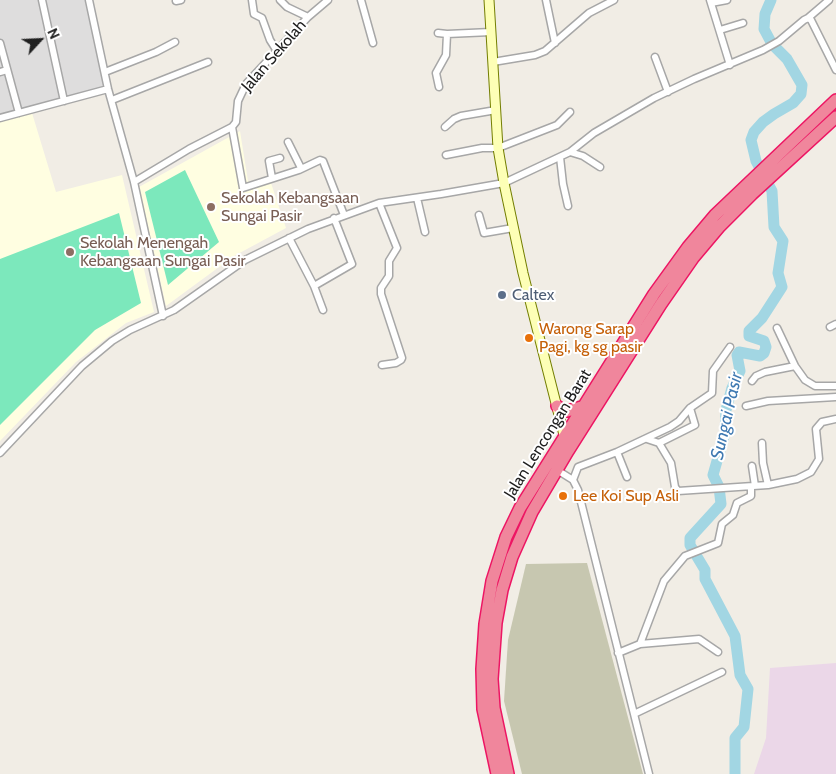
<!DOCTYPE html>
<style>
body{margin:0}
#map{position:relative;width:836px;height:774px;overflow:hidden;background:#f1ede5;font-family:Cabin,sans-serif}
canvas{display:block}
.north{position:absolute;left:15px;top:15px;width:50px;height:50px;-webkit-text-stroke:4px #fff;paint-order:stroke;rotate:65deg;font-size:14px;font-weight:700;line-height:20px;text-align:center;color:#202020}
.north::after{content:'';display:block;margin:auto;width:18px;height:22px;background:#202020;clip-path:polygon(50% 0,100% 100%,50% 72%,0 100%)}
</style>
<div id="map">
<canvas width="836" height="774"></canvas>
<div class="north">N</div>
</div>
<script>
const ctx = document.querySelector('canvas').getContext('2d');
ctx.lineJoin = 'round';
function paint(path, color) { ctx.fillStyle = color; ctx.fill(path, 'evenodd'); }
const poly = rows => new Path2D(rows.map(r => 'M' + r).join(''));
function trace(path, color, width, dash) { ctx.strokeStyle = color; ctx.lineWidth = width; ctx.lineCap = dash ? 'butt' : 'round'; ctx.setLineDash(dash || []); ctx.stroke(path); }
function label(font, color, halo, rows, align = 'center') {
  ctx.font = font + ' Cabin,sans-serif'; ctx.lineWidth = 4; ctx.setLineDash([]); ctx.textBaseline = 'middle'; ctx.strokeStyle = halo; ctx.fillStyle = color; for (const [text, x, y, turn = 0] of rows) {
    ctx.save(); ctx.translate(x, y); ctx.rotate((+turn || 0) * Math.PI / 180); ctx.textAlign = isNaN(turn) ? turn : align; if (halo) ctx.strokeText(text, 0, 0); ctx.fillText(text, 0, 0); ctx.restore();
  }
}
const residential = poly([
 [0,0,86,0,106,93,0,122]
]);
const industrial = poly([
 [836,663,836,774,754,774,766,738,770,668]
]);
const education = poly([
 [32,113,56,192,122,175,154,312,126,323,76,362,0,441,0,122],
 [240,131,248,181,270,180,286,228,234,256,166,306,139,187]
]);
const construction = poly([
 [587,563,643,774,522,774,504,701,508,640,526,564]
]);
const pitch = poly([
 [185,170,219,242,168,285,145,192],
 [119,213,141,303,95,330,0,425,0,259]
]);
const river = poly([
 [735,774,735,738,744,727,748,689,740,675,735,636,705,579,705,570,690,545,690,538,721,504,719,487,713,475,725,433,726,410,732,388,740,371,737,355,739,352,760,356,764,353,766,347,764,341,749,336,749,331,762,318,782,287,778,273,783,241,774,227,772,191,756,161,751,140,754,132,763,122,774,114,793,103,801,94,802,85,787,59,772,44,764,29,765,14,771,0]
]);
const street = poly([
 [42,0,64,101],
 [89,0,108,89,134,182,163,316],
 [252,0,254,14,262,18,270,40,277,51],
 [280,0,287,7,308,17],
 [361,0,373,43],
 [546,0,555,43],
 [710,0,730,65],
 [176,1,181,0],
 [711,3,727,0],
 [808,18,829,0],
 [720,30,743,23],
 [438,33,447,34,491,32],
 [0,43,19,113],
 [655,57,668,92],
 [493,62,535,55,545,51,589,13,614,0],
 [0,72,7,70],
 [105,72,156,52,175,42],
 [439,87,436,73,446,55,447,34],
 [112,100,208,62],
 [0,118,108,89],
 [232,127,243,188,299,170,320,160,323,161,344,215],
 [445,127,454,119,461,116,496,110],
 [288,142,301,168],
 [570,152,583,156,600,167],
 [446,155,482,148,498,148,557,125,570,112],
 [560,157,563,184,568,206],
 [272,178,269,161,280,158],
 [134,182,189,149,232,127,236,122,238,101,246,84,308,17,328,0],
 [417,198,425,232],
 [379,203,397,248,389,261,389,276,381,288,381,294,402,358,401,360,396,363,382,365],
 [479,215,484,233,513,228],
 [289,238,314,286,323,310],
 [314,286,352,264,334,218],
 [830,327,836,324],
 [777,328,795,366,805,380,815,386,836,386],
 [752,381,756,376,765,372,795,366],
 [746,406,768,401,836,397],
 [647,439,659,443,695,425,690,408,712,393,713,371,730,347],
 [659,443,671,463,675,487,678,491,768,485,797,479,811,472,819,459,816,429,822,422,836,419],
 [762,443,763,463,768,485],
 [617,452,627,477],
 [0,453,82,366,112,341,130,330,174,310,245,260,308,229,379,203,441,194,504,183,570,152,594,133,654,98,694,79,763,50,779,41,804,20,808,18,811,20,836,70],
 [752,466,755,486],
 [557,470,573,480,578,490,649,774],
 [573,480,578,467,617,452,670,427,679,421,690,408],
 [640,644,699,639,718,652],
 [618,653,640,644,664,581,685,556,718,543,722,524,733,515,737,503,751,496,751,487],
 [634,714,722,672]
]);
const secondary = poly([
 [489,0,498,148,504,183,523,273,565,439]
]);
const highway = poly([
 [557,406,562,410,567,411,585,406],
 [497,774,483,709,482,669,485,624,492,581,506,537,520,508,654,294,688,247,715,215,836,100],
 [508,774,494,708,492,679,496,623,502,590,512,557,532,512,568,451,661,304,693,258,720,226,752,194,836,117]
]);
const markers = [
 [211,207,5,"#8d6e63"],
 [70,252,5,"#8d6e63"],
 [502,295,5,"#5c6f8a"],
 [529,338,5,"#e8710a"],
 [563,496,5,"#e8710a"]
];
const streetNames = [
 ["Jalan Sekolah",274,56,-49],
 ["Jalan Lencongan Barat",548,434,-58]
];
const educationNames = [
 ["Sekolah Kebangsaan",221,198],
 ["Sungai Pasir",221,216],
 ["Sekolah Menengah",80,243],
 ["Kebangsaan Sungai Pasir",80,261]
];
const serviceNames = [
 ["Caltex",512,295]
];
const foodNames = [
 ["Warong Sarap",539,329],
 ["Pagi, kg sg pasir",539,347],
 ["Lee Koi Sup Asli",573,496]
];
const waterNames = [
 ["Sungai Pasir",727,416,-77]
];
paint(residential, '#dedddd');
paint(industrial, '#ebd7e8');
paint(education, '#fffee1');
paint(construction, '#c7c7b0');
paint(pitch, '#7ce8bc');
trace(river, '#a2d6e3', 11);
trace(street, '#a7a7a7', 9);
trace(secondary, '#737e00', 11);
trace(highway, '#ed1563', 14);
trace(street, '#fff', 6);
trace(secondary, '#fdffb6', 9);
trace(highway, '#f0869c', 11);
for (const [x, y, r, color] of markers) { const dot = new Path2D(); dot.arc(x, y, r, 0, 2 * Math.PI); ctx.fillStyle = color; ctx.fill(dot); trace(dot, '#fff', 2); }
label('16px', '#202020', '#fff', streetNames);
label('16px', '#785e54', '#fff', educationNames, 'left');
label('16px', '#4e5e75', '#fff', serviceNames, 'left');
label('16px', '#c56008', '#fff', foodNames, 'left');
label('italic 18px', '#407ab2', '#fff', waterNames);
</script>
